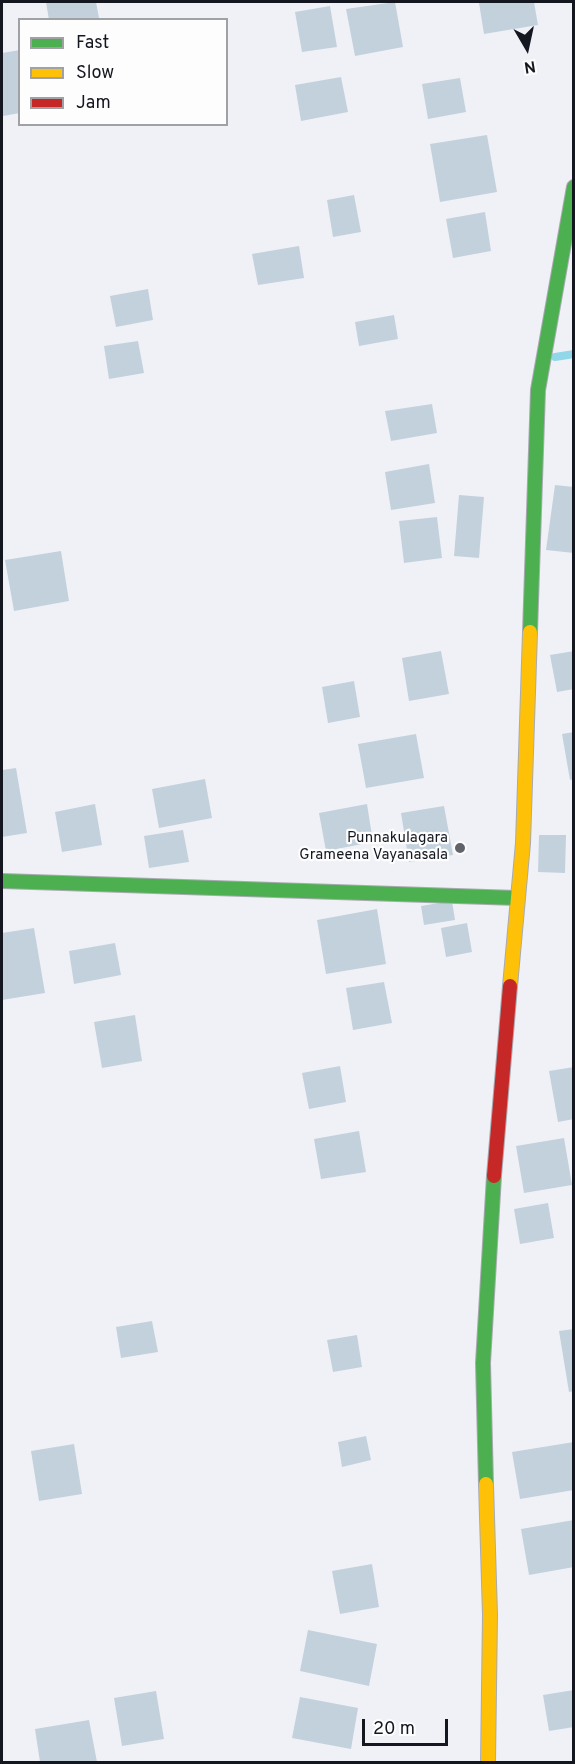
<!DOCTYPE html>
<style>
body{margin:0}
#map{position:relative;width:575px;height:1764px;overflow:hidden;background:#f0f1f6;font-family:Overpass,sans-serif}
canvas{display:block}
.frame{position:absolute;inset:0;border:3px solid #141720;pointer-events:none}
.legend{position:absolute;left:18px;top:18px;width:210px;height:108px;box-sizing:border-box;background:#fdfdfd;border:2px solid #a0a1a5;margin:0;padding:8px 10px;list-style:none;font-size:18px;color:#141720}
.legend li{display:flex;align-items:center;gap:12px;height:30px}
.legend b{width:30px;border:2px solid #a0a1a5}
.north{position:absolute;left:497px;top:18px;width:60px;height:60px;-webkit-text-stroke:4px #fdfdfd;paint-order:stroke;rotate:171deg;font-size:16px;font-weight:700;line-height:24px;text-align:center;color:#141720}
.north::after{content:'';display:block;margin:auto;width:21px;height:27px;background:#141720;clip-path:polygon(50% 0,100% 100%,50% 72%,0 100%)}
.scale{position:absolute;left:362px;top:1719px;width:86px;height:27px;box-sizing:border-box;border:3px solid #141720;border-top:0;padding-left:8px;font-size:18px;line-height:21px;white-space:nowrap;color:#141720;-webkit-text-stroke:4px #fdfdfd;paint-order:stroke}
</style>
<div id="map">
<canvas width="575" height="1764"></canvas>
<div class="frame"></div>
<ul class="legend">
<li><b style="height:8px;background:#4caf50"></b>Fast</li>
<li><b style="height:8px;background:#ffc107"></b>Slow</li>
<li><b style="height:8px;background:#c62828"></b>Jam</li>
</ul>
<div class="north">N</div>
<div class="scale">20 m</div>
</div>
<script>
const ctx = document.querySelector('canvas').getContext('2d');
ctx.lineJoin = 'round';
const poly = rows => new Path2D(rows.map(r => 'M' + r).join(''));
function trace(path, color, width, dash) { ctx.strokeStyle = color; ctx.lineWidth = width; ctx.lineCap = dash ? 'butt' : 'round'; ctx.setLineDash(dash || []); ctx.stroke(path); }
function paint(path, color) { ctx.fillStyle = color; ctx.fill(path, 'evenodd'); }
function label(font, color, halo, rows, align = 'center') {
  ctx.font = font + ' Overpass,sans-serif'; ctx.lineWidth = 4.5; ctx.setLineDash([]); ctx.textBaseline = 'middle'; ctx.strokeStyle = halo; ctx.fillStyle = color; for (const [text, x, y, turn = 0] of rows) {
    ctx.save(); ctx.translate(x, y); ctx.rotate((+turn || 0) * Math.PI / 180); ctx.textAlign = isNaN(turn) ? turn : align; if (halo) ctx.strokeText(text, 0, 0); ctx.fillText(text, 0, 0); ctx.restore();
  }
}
const stream = poly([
 [555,357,574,354]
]);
const building = poly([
 [46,2,96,2,99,18,49,20],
 [395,2,403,47,355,56,346,9],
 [486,2,534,2,538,25,484,34,479,3],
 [330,6,337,47,302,52,295,12],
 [20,50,20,113,3,116,2,53],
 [341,77,348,112,301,121,295,85],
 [460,78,466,112,428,119,422,84],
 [487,135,497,192,440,202,430,144],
 [354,195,361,232,333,237,327,200],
 [485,212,491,251,453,258,446,219],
 [299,246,304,278,258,285,252,254],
 [148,289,153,320,116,327,110,296],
 [394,315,398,339,359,346,355,322],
 [138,341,144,373,109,379,104,346],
 [432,404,437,433,391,441,385,411],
 [429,464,435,503,391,510,385,472],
 [555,485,574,487,574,553,546,550],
 [459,495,484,497,479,558,454,556],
 [437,517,442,558,404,563,399,521],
 [61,551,69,601,14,611,5,560],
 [441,651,449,694,409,701,402,658],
 [574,651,574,689,557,692,550,655],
 [354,681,360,717,328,723,322,687],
 [574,732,574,779,570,780,562,734],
 [416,734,424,778,366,788,358,744],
 [16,768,27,833,2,837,2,770],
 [205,779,212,818,159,828,152,789],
 [95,804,102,845,62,852,55,812],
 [367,804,373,842,326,851,319,813],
 [444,806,453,855,409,862,401,813],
 [183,830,189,862,149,868,144,836],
 [539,835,566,835,565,873,538,872],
 [452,901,455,920,424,925,421,906],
 [377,909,386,964,326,974,317,920],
 [467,923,472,952,446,957,441,928],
 [34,928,45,993,2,1000,2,933],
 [115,943,121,975,74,984,69,951],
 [384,982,392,1023,353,1030,346,988],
 [135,1015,142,1061,102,1068,94,1022],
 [340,1066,346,1102,309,1109,302,1073],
 [574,1067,574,1119,558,1122,549,1071],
 [359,1131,366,1172,321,1179,314,1139],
 [564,1138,572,1185,524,1193,516,1146],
 [548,1203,554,1238,520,1244,514,1209],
 [152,1321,158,1352,121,1358,116,1327],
 [574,1329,574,1391,569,1392,559,1331],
 [357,1335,362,1367,333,1372,327,1340],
 [366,1436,371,1460,342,1467,338,1442],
 [574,1442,574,1490,520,1499,512,1452],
 [74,1444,82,1494,39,1501,31,1451],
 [574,1520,574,1567,529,1575,521,1529],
 [372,1564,379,1607,340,1614,332,1571],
 [308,1630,377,1644,369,1686,300,1671],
 [574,1690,574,1727,549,1731,543,1695],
 [156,1691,164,1739,122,1746,114,1698],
 [300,1697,358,1708,351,1749,292,1738],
 [89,1720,97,1762,40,1762,35,1729]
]);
const fast = poly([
 [530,632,538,390,574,187],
 [2,881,517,898],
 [486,1484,483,1363,494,1176]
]);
const slow = poly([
 [510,986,523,843,530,632],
 [486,1484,490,1615,488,1762]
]);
const jam = poly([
 [494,1176,510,986]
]);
const markers = [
 [460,848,6,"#61636b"]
];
const poiNames = [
 ["Punnakulagara",448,839],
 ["Grameena Vayanasala",448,856]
];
trace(stream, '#90d8e9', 8);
paint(building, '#c3d1dd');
trace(fast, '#a8abb1', 16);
trace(slow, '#a8abb1', 16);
trace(jam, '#a8abb1', 16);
trace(fast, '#4caf50', 14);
trace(slow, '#ffc107', 14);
trace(jam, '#c62828', 14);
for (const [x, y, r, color] of markers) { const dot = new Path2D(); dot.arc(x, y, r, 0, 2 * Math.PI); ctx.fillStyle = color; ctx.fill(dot); trace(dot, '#fdfdfd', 2); }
label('15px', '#141720', '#fdfdfd', poiNames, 'right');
</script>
